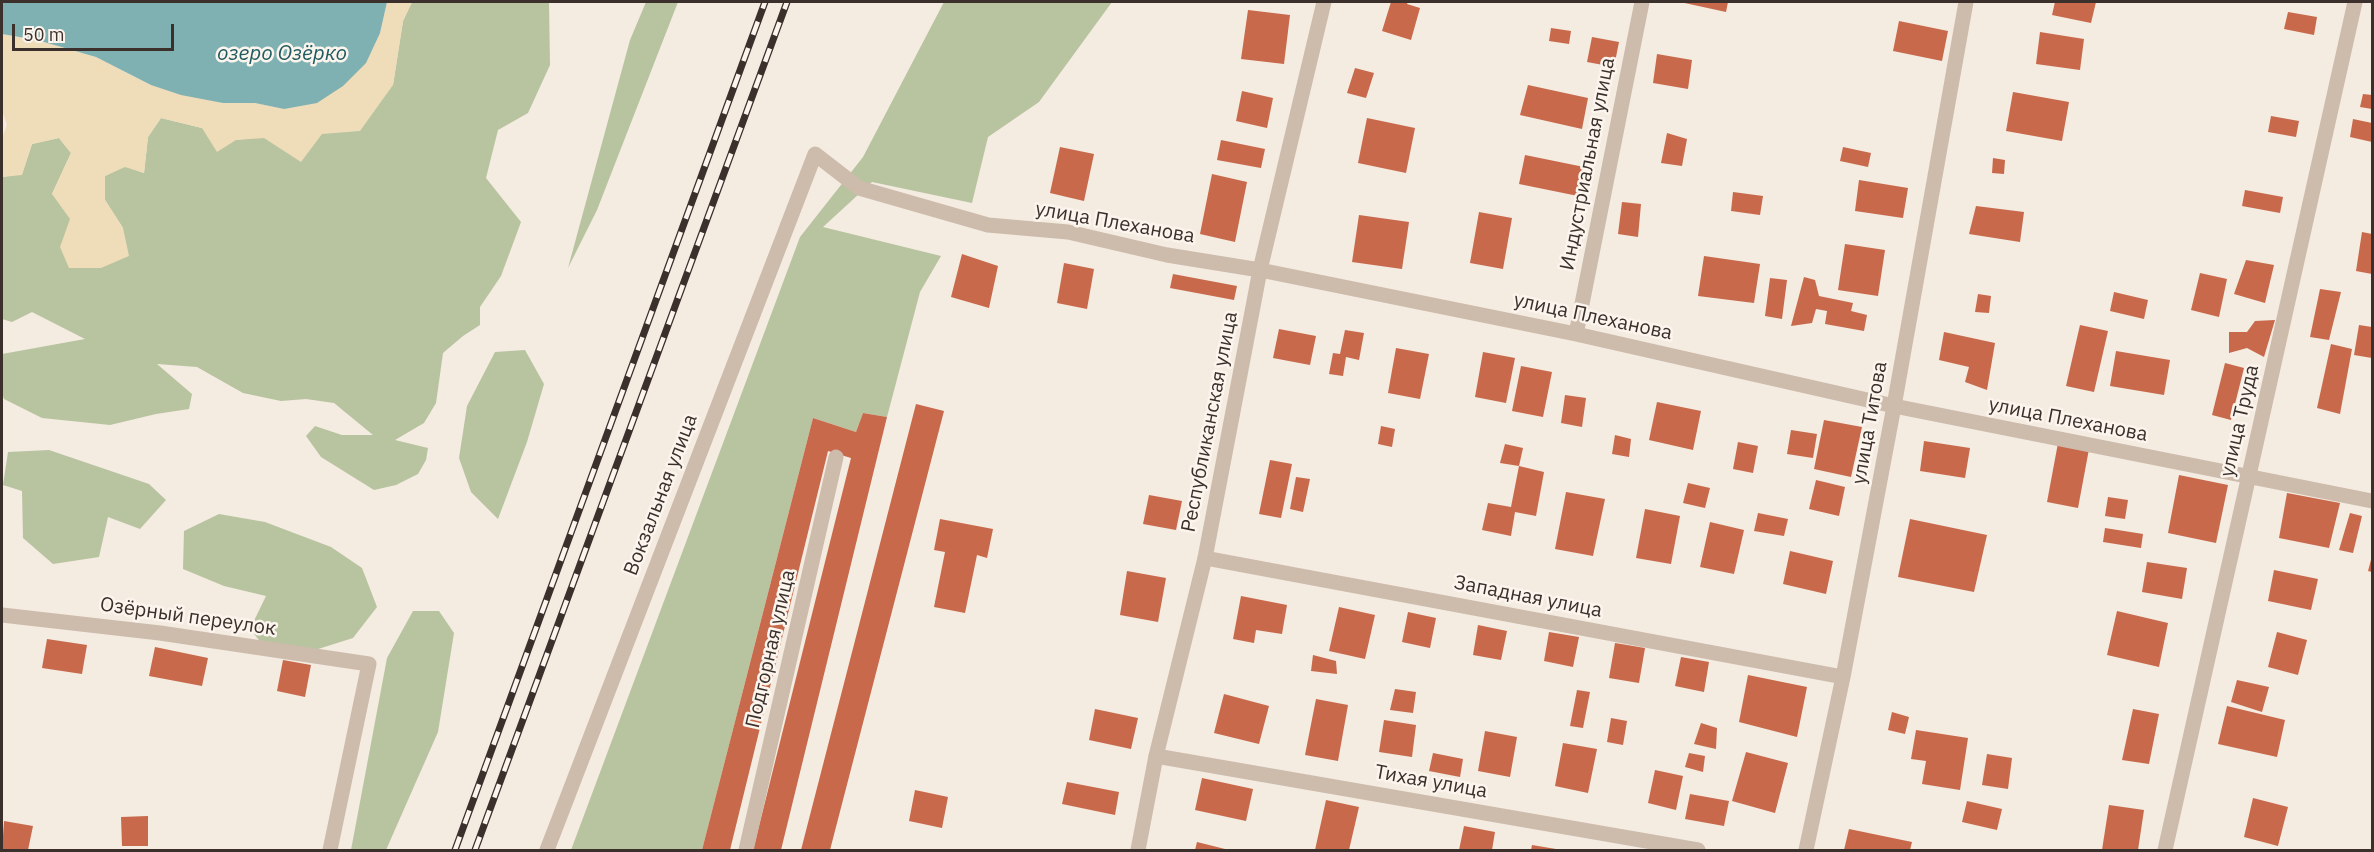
<!DOCTYPE html>
<meta charset="utf-8">
<style>
body{margin:0}
#map{position:relative;width:2374px;height:852px;overflow:hidden;background:#f4ebe1;font-family:"IBM Plex Sans",sans-serif}
canvas{display:block}
.frame{position:absolute;inset:0;border:3px solid #3b302b;pointer-events:none}
.scale{position:absolute;left:12px;top:24px;width:162px;height:27px;box-sizing:border-box;border:3px solid #3b302b;border-top:0;padding-left:8px;font-size:18px;line-height:21px;white-space:nowrap;color:#3b302b;-webkit-text-stroke:4px #fbf5ee;paint-order:stroke}
</style>
<div id="map">
<canvas width="2374" height="852"></canvas>
<div class="frame"></div>
<div class="scale">50 m</div>
</div>
<script>
const ctx = document.querySelector('canvas').getContext('2d');
ctx.lineJoin = 'round';
function paint(path, color) { ctx.fillStyle = color; ctx.fill(path, 'evenodd'); }
const poly = rows => new Path2D(rows.map(r => 'M' + r).join(''));
function trace(path, color, width, dash) { ctx.strokeStyle = color; ctx.lineWidth = width; ctx.lineCap = dash ? 'butt' : 'round'; ctx.setLineDash(dash || []); ctx.stroke(path); }
function label(font, color, halo, rows, align = 'center') {
  ctx.font = font + ' "IBM Plex Sans",sans-serif'; ctx.lineWidth = 5; ctx.setLineDash([]); ctx.textBaseline = 'middle'; ctx.strokeStyle = halo; ctx.fillStyle = color; for (const [text, x, y, turn = 0] of rows) {
    ctx.save(); ctx.translate(x, y); ctx.rotate((+turn || 0) * Math.PI / 180); ctx.textAlign = isNaN(turn) ? turn : align; if (halo) ctx.strokeText(text, 0, 0); ctx.fillText(text, 0, 0); ctx.restore();
  }
}
const green = poly([
 [412,2,549,2,550,65,528,113,498,130,486,178,521,222,501,276,480,307,480,325,463,336,443,353,436,403,424,423,395,440,428,448,426,460,418,474,396,485,374,490,321,457,306,436,315,426,342,435,373,435,334,403,306,399,281,401,243,393,197,367,157,364,192,394,189,409,156,414,110,425,42,418,4,399,2,393,2,354,85,339,32,312,12,322,2,319,2,177,22,174,32,144,59,138,71,153,52,194,123,228,105,200,105,176,125,166,144,173,148,137,161,118,202,128,236,140,311,130,393,85,403,21],
 [646,2,678,2,597,210,568,268,630,40],
 [944,2,1112,2,1039,102,988,137,972,203,872,182,823,227,941,256,920,292,887,417,863,413,856,432,813,418,702,850,571,850,800,237,863,157],
 [525,350,544,384,527,442,498,519,471,492,459,458,467,406,495,352],
 [49,450,149,484,166,500,140,529,108,517,99,557,53,564,23,538,22,491,3,485,8,452],
 [219,514,265,522,331,547,362,568,377,607,353,638,315,650,267,650,250,629,266,596,224,586,183,569,184,531],
 [413,611,439,611,454,633,438,732,386,850,351,850,387,658]
]);
const sand = poly([
 [387,2,412,2,403,21,393,85,360,131,322,134,301,162,264,138,236,140,217,152,202,128,161,118,148,137,144,173,125,167,105,176,105,200,123,228,129,256,101,268,69,268,60,247,70,219,52,194,71,153,59,138,32,144,22,175,2,177,2,138,7,125,2,110,2,34,37,40,96,57,151,85,223,103,255,103,284,109,380,33]
]);
const water = poly([
 [2,2,387,2,380,33,366,63,343,86,317,103,284,109,255,103,223,103,181,95,151,85,96,57,37,40,2,34]
]);
const building = poly([
 [1391,2,1408,2,1407,4,1420,8,1411,40,1382,31],
 [1680,2,1728,2,1726,12],
 [2055,2,2096,2,2091,23,2052,15],
 [1248,10,1290,15,1284,64,1241,59],
 [2288,12,2317,17,2314,35,2284,29],
 [1899,21,1948,31,1942,61,1893,51],
 [1551,28,1571,31,1569,44,1549,41],
 [2040,32,2084,39,2080,70,2036,64],
 [1592,37,1619,42,1614,67,1587,62],
 [1657,54,1692,60,1688,89,1653,83],
 [1355,68,1374,73,1366,98,1347,93],
 [1528,85,1588,98,1582,129,1520,115],
 [1242,91,1273,98,1267,128,1236,121],
 [2013,92,2069,102,2062,141,2006,131],
 [2363,94,2372,95,2372,109,2360,107],
 [2271,116,2299,121,2296,137,2268,132],
 [1367,118,1415,128,1406,173,1358,163],
 [2353,119,2372,123,2372,142,2350,137],
 [1667,133,1687,139,1682,166,1661,163],
 [1221,140,1265,149,1261,168,1217,160],
 [1060,147,1094,154,1084,201,1050,193],
 [1843,147,1871,153,1868,167,1840,161],
 [1525,155,1584,167,1578,196,1519,184],
 [1993,158,2005,160,2004,174,1992,173],
 [1212,174,1247,182,1235,242,1200,234],
 [1859,180,1908,188,1903,218,1855,211],
 [2245,190,2283,197,2280,213,2242,206],
 [1733,192,1763,196,1760,215,1731,211],
 [1622,202,1641,204,1638,237,1618,234],
 [1976,206,2024,212,2020,242,1969,234],
 [1479,212,1512,218,1503,269,1470,263],
 [1359,215,1409,222,1402,269,1352,262],
 [2362,232,2372,234,2372,274,2356,271],
 [1845,244,1885,250,1878,296,1838,290],
 [962,254,998,266,989,308,951,297],
 [1704,256,1760,264,1754,303,1698,296],
 [2246,260,2274,265,2265,303,2234,294],
 [1064,263,1094,269,1087,309,1057,303],
 [2200,273,2227,279,2219,317,2191,310],
 [1173,274,1237,286,1234,300,1170,288],
 [1804,277,1815,280,1819,296,1853,303,1851,311,1867,315,1864,331,1825,324,1827,311,1816,309,1812,323,1791,326],
 [1770,278,1787,280,1782,319,1765,316],
 [2320,289,2341,292,2329,340,2310,337],
 [2114,292,2148,300,2144,319,2110,311],
 [1978,294,1991,296,1989,313,1975,312],
 [2275,320,2264,357,2247,348,2229,353,2229,332,2247,332,2255,321],
 [2080,325,2108,331,2094,392,2066,386],
 [2359,325,2372,327,2372,358,2354,355],
 [1279,329,1316,336,1310,365,1273,358],
 [1345,330,1364,333,1359,360,1346,357,1343,376,1329,374,1333,353,1340,354],
 [1944,332,1995,343,1987,390,1965,382,1969,367,1939,360],
 [2331,344,2352,349,2340,414,2317,408],
 [1396,348,1429,354,1420,399,1388,393],
 [2116,351,2170,360,2164,395,2110,386],
 [1483,352,1515,358,1506,403,1475,397],
 [2225,363,2244,368,2231,420,2212,415],
 [1521,366,1552,372,1543,417,1512,411],
 [1565,395,1586,398,1582,427,1561,423],
 [1657,402,1701,411,1693,450,1649,440],
 [916,404,944,411,830,850,801,850],
 [863,413,887,417,781,850,753,850,851,458,828,451,730,850,702,850,813,418,856,432],
 [1824,420,1862,427,1851,477,1814,469],
 [1381,426,1395,429,1392,447,1378,444],
 [1791,430,1817,434,1813,458,1787,454],
 [1615,435,1631,439,1629,457,1612,454],
 [1924,441,1970,448,1965,478,1920,471],
 [1738,442,1758,446,1753,473,1733,469],
 [2058,443,2089,449,2078,508,2047,502],
 [1505,444,1523,448,1519,466,1544,472,1536,516,1515,512,1511,536,1482,530,1488,503,1511,507,1519,466,1500,463],
 [1270,460,1292,464,1281,518,1259,514],
 [2179,475,2228,485,2216,543,2168,533],
 [1296,477,1310,479,1303,512,1290,509],
 [1816,480,1845,487,1839,516,1809,509],
 [1688,483,1710,488,1705,508,1683,503],
 [1566,492,1605,499,1593,556,1555,549],
 [2287,493,2340,503,2329,548,2279,538],
 [1149,495,1182,501,1176,530,1143,524],
 [2108,497,2128,500,2125,519,2105,516],
 [1645,509,1680,516,1671,564,1636,558],
 [1758,513,1788,519,1784,536,1754,531],
 [2350,513,2362,516,2353,553,2339,550],
 [940,519,993,529,987,558,977,555,965,613,934,607,945,552,934,550],
 [1910,519,1987,535,1974,592,1898,577],
 [1710,522,1744,530,1734,574,1700,567],
 [2105,528,2143,534,2141,548,2103,542],
 [1790,551,1833,561,1826,594,1783,584],
 [2372,556,2372,572,2368,571],
 [2147,562,2187,568,2182,599,2142,592],
 [2274,570,2318,579,2311,610,2268,601],
 [1127,571,1166,578,1158,622,1120,615],
 [1241,596,1287,605,1282,634,1256,630,1254,643,1233,639],
 [1339,607,1375,615,1365,659,1329,651],
 [2117,611,2168,623,2159,667,2107,655],
 [1408,612,1436,618,1430,648,1402,642],
 [1478,625,1507,631,1501,660,1473,655],
 [1549,632,1579,637,1573,667,1544,661],
 [2277,632,2307,640,2298,675,2268,667],
 [47,639,87,645,82,674,42,668],
 [1615,643,1645,648,1639,683,1609,678],
 [155,647,208,658,202,686,149,676],
 [1313,655,1336,661,1337,674,1311,671],
 [1681,657,1709,662,1704,692,1675,686],
 [283,660,311,665,305,697,277,691],
 [1748,675,1807,687,1797,737,1739,722],
 [2237,680,2269,687,2262,712,2231,702],
 [1395,689,1416,692,1413,713,1390,710],
 [1577,690,1590,692,1583,728,1570,726],
 [1224,694,1269,706,1259,744,1214,733],
 [1316,699,1348,705,1338,761,1305,755],
 [2227,706,2285,720,2277,757,2218,744],
 [1095,709,1138,718,1131,749,1089,740],
 [2133,709,2159,714,2149,764,2122,760],
 [1892,712,1909,717,1905,734,1888,730],
 [1611,718,1627,721,1623,745,1607,742],
 [1384,720,1416,725,1412,757,1379,752],
 [1701,723,1717,728,1716,749,1694,744],
 [1916,730,1968,738,1960,790,1922,784,1926,761,1911,759],
 [1485,731,1517,737,1510,777,1478,771],
 [1563,743,1597,749,1588,793,1555,786],
 [1746,752,1788,763,1775,813,1732,801],
 [1433,753,1463,759,1460,777,1429,771],
 [1689,753,1705,756,1703,772,1685,767],
 [1987,754,2012,758,2008,789,1982,785],
 [1655,770,1683,776,1676,810,1648,803],
 [1202,778,1253,789,1246,821,1195,810],
 [1067,782,1119,792,1115,815,1062,804],
 [915,790,948,797,942,828,909,821],
 [1690,794,1729,801,1724,826,1685,819],
 [2253,798,2288,807,2278,846,2244,837],
 [1326,800,1359,807,1349,850,1315,850],
 [1967,801,2002,809,1997,830,1962,822],
 [2109,805,2144,810,2138,850,2102,850],
 [148,816,148,846,122,846,121,817],
 [4,821,33,826,28,850,2,850],
 [1464,826,1495,832,1492,850,1459,850],
 [1849,829,1912,842,1910,850,1844,850],
 [1197,842,1229,850,1195,850],
 [1532,845,1556,849,1556,850,1531,850]
]);
const minor = poly([
 [1576,334,1642,2],
 [1205,558,1843,677],
 [2,615,160,633,369,664,330,850],
 [1156,756,1698,850],
 [547,850,815,154,859,188,988,225,1068,232,1167,255,1260,270,1576,334,1894,406,2372,501],
 [746,850,836,457],
 [1806,850,1843,677,1894,406,1966,2],
 [2165,850,2355,2]
]);
const tertiary = poly([
 [1138,850,1156,756,1205,558,1260,270,1324,2]
]);
const rail = poly([
 [455,850,765,2],
 [475,850,787,2]
]);
const streetNames = [
 ["Индустриальная улица",1588,164,-79],
 ["улица Плеханова",1115,223,10],
 ["улица Плеханова",1593,317,12],
 ["улица Плеханова",2068,420,11],
 ["улица Труда",2240,421,-77],
 ["Республиканская улица",1210,422,-79],
 ["улица Титова",1870,423,-80],
 ["Вокзальная улица",661,495,-69],
 ["Западная улица",1528,597,11],
 ["Озёрный переулок",188,617,8],
 ["Подгорная улица",771,649,-77],
 ["Тихая улица",1431,782,10]
];
const waterNames = [
 ["озеро Озёрко",282,54]
];
paint(green, '#b8c4a0');
paint(sand, '#efdcb8');
paint(water, '#7fb0b2');
paint(building, '#c8694b');
trace(minor, '#cdbbac', 15);
trace(tertiary, '#cdbbac', 15);
trace(rail, '#3b302b', 7);
trace(rail, '#fbf5ee', 4.5, [14]);
label('20px', '#3b302b', '#fbf5ee', streetNames);
label('italic 21px', '#1f5a5e', '#fbf5ee', waterNames);
</script>
